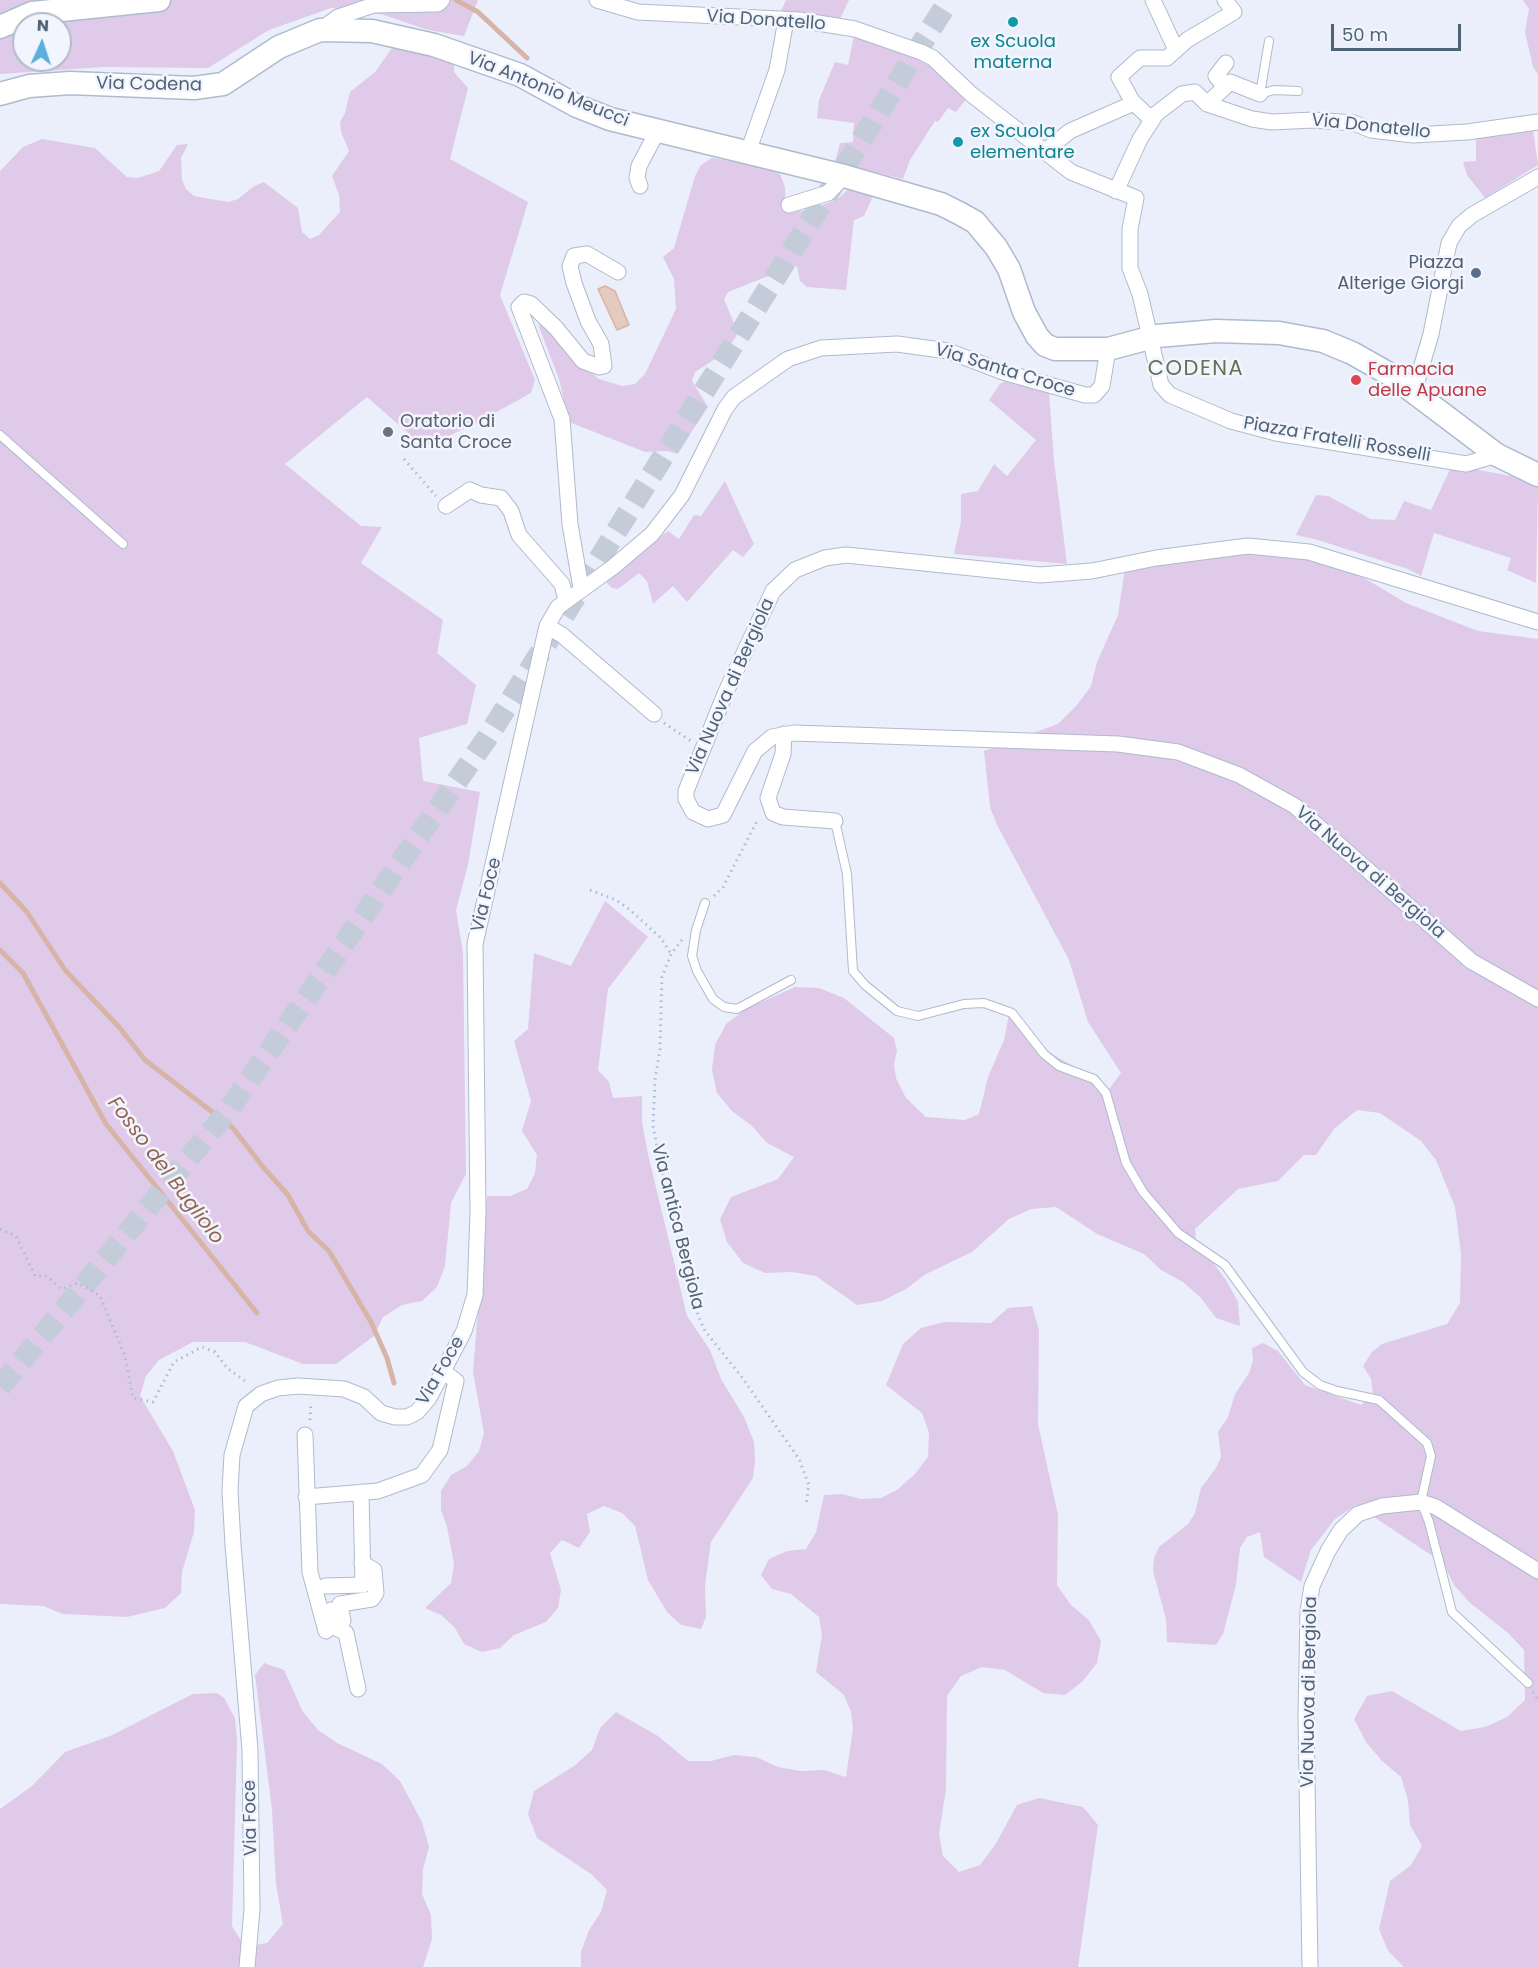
<!DOCTYPE html>
<style>
body{margin:0}
#map{position:relative;width:1538px;height:1967px;overflow:hidden;background:#ebeffb;font-family:Poppins,sans-serif}
canvas{display:block}
.north{position:absolute;left:12px;top:12px;width:60px;height:60px;box-sizing:border-box;background:#f2f5fe;border:2px solid #b1bbc8;border-radius:50%;rotate:3deg;font-size:16px;font-weight:700;line-height:24px;text-align:center;color:#4f6376}
.north::after{content:'';display:block;margin:auto;width:21px;height:27px;background:#59afdd;clip-path:polygon(50% 0,100% 100%,50% 72%,0 100%)}
.scale{position:absolute;left:1331px;top:24px;width:130px;height:27px;box-sizing:border-box;border:3px solid #4f6376;border-top:0;padding-left:8px;font-size:18px;line-height:21px;white-space:nowrap;color:#4f6376;-webkit-text-stroke:4px #f2f5fe;paint-order:stroke}
</style>
<div id="map">
<canvas width="1538" height="1967"></canvas>
<div class="north">N</div>
<div class="scale">50 m</div>
</div>
<script>
const ctx = document.querySelector('canvas').getContext('2d');
ctx.lineJoin = 'round';
function paint(path, color) { ctx.fillStyle = color; ctx.fill(path, 'evenodd'); }
const poly = rows => new Path2D(rows.map(r => 'M' + r).join(''));
function trace(path, color, width, dash) { ctx.strokeStyle = color; ctx.lineWidth = width; ctx.lineCap = dash ? 'butt' : 'round'; ctx.setLineDash(dash || []); ctx.stroke(path); }
function label(font, color, halo, rows, align = 'center') {
  ctx.font = font + ' Poppins,sans-serif'; ctx.lineWidth = 5; ctx.setLineDash([]); ctx.textBaseline = 'middle'; ctx.strokeStyle = halo; ctx.fillStyle = color; for (const [text, x, y, turn = 0] of rows) {
    ctx.save(); ctx.translate(x, y); ctx.rotate((+turn || 0) * Math.PI / 180); ctx.textAlign = isNaN(turn) ? turn : align; if (halo) ctx.strokeText(text, 0, 0); ctx.fillText(text, 0, 0); ctx.restore();
  }
}
const green = poly([
 [0,0,478,0,464,36,428,30,381,14,331,8,269,30,208,68,104,67,0,74],
 [24,24,60,24,60,60,24,60],
 [786,0,849,0,839,21,781,11],
 [1523,0,1538,0,1538,74,1533,67,1525,32,1529,9],
 [854,36,927,61,967,98,956,112,948,108,938,122,935,121,910,160,903,179,835,162,840,143,853,142,854,123,817,118,819,100,835,62,848,65],
 [403,46,454,61,454,72,468,88,450,159,528,202,500,295,535,380,531,393,475,424,424,447,367,397,285,464,361,526,382,527,361,563,443,620,437,653,476,685,467,724,419,738,423,781,480,792,468,865,456,910,463,953,466,1174,451,1203,445,1266,437,1287,422,1301,402,1305,383,1317,374,1336,336,1364,303,1364,245,1342,193,1342,159,1360,146,1376,140,1396,173,1451,195,1510,194,1532,182,1572,181,1593,165,1608,127,1617,63,1614,43,1606,0,1604,0,171,23,147,42,139,95,148,127,177,138,178,159,171,177,145,188,144,181,158,182,180,186,189,194,196,228,202,238,199,254,186,264,182,298,208,302,232,310,239,319,235,340,212,339,195,332,176,349,151,341,132,340,122,345,113,350,92,375,72,392,48],
 [1533,130,1538,165,1485,198,1467,175,1463,162,1476,161,1476,138],
 [712,158,759,166,780,174,785,187,786,212,810,210,839,198,852,186,873,196,864,216,854,220,846,290,807,287,800,281,797,266,786,266,771,275,728,292,724,299,738,333,726,352,695,372,692,381,708,407,677,454,668,451,645,452,569,422,559,379,539,327,540,321,579,363,599,379,622,386,635,384,645,374,676,309,674,279,663,257,674,248,695,176,701,165],
 [1007,380,1049,393,1054,461,1067,564,954,554,961,521,961,494,978,491,994,464,1007,476,1036,440,989,400,1000,384],
 [1452,465,1511,476,1538,485,1536,583,1507,570,1511,558,1434,533,1421,576,1408,569,1318,540,1296,535,1316,495,1328,496,1371,519,1395,520,1404,501,1431,510],
 [725,481,754,544,743,557,733,550,687,602,673,586,653,604,647,581,639,573,618,589,612,588,604,580,668,531,679,539,694,515,701,516],
 [1284,551,1336,561,1406,603,1478,631,1538,639,1538,1967,1404,1967,1388,1951,1379,1929,1390,1881,1411,1865,1422,1846,1410,1825,1408,1800,1401,1777,1382,1761,1366,1742,1354,1719,1367,1696,1392,1691,1461,1731,1485,1727,1507,1717,1525,1700,1524,1650,1508,1633,1469,1602,1454,1585,1443,1563,1356,1505,1335,1519,1311,1550,1301,1582,1264,1557,1260,1532,1247,1537,1240,1548,1236,1585,1223,1634,1216,1645,1167,1642,1166,1619,1153,1571,1154,1558,1159,1547,1188,1524,1195,1513,1201,1488,1216,1468,1221,1457,1218,1432,1228,1417,1235,1394,1249,1373,1253,1360,1252,1348,1263,1343,1278,1351,1305,1385,1361,1405,1373,1394,1371,1379,1363,1366,1372,1352,1382,1344,1447,1324,1460,1303,1461,1254,1455,1207,1436,1160,1421,1141,1380,1113,1357,1110,1334,1129,1316,1155,1304,1155,1278,1181,1238,1189,1195,1229,1196,1240,1226,1280,1238,1302,1240,1326,1216,1318,1201,1298,1183,1282,1161,1270,1144,1254,1097,1234,1056,1207,1031,1209,1009,1219,972,1252,926,1274,906,1289,882,1301,857,1305,816,1276,792,1272,765,1273,743,1263,727,1242,720,1219,731,1197,778,1179,794,1157,767,1143,752,1126,732,1111,717,1093,712,1070,715,1045,726,1024,746,1009,795,987,819,988,844,998,894,1038,897,1051,894,1064,896,1078,906,1098,926,1117,965,1120,979,1114,988,1077,1004,1040,1009,1014,1045,1050,1087,1074,1107,1092,1121,1073,1088,1022,1069,960,997,825,990,807,984,751,1058,724,1077,705,1091,686,1097,662,1118,615,1125,568,1231,553],
 [605,901,648,937,608,989,598,1070,609,1082,613,1098,642,1096,642,1122,648,1154,687,1316,710,1350,721,1379,744,1417,754,1442,755,1461,753,1478,711,1542,705,1585,706,1617,701,1629,681,1625,667,1612,648,1580,635,1526,622,1513,604,1506,587,1514,590,1532,579,1548,562,1540,550,1553,561,1590,558,1608,546,1622,514,1635,500,1648,482,1652,464,1644,455,1628,441,1615,425,1608,451,1583,454,1564,447,1527,441,1510,441,1491,451,1475,467,1466,479,1451,484,1433,473,1372,487,1196,510,1196,527,1189,535,1173,537,1155,522,1131,531,1101,514,1041,528,1029,534,953,571,966],
 [1032,1306,1039,1330,1038,1424,1058,1515,1057,1585,1071,1605,1089,1620,1101,1641,1097,1663,1083,1681,1065,1695,1043,1693,1005,1670,982,1667,961,1676,947,1696,946,1789,939,1834,943,1856,959,1872,980,1865,995,1845,1017,1805,1039,1798,1083,1807,1098,1825,1078,1967,581,1967,581,1952,589,1930,601,1912,607,1890,591,1874,537,1838,528,1814,534,1791,574,1766,592,1750,600,1728,616,1712,658,1736,688,1761,711,1761,734,1755,756,1757,778,1767,800,1771,824,1770,846,1777,853,1729,851,1712,844,1695,816,1672,822,1635,819,1617,791,1594,772,1589,761,1575,769,1559,787,1551,806,1549,816,1532,824,1495,842,1494,861,1499,881,1498,897,1490,915,1474,928,1457,929,1433,922,1413,886,1385,903,1344,921,1328,944,1322,991,1323,1008,1308],
 [264,1663,284,1670,303,1712,318,1730,337,1743,382,1764,400,1781,422,1822,429,1847,423,1869,422,1894,431,1915,432,1939,423,1967,0,1967,0,1809,32,1786,65,1752,110,1736,193,1694,217,1693,224,1698,235,1718,237,1741,232,1926,245,1947,267,1943,283,1924,276,1884,272,1810,255,1675]
]);
const water = poly([
 [605,286,615,291,629,325,617,330,598,289,605,286]
]);
const stream = poly([
 [456,0,478,12,527,58],
 [0,883,27,912,65,970,119,1027,145,1060,233,1128,263,1167,288,1195,308,1231,329,1251,371,1322,387,1358,394,1383],
 [0,950,23,973,106,1124,257,1313]
]);
const secondaryTunnel = poly([
 [0,1387,227,1112,487,738,949,0]
]);
const path = poly([
 [404,459,436,496],
 [664,723,691,741],
 [590,890,616,900,629,909,661,938,671,954],
 [714,896,723,887,758,819],
 [682,940,671,954,662,977,660,1049,655,1080,653,1126,660,1162,695,1308,705,1331,741,1376,799,1459,809,1485,806,1504],
 [0,1229,16,1236,35,1276,47,1276,61,1289,78,1283,100,1296,125,1356,133,1398,153,1402,174,1362,202,1347,215,1352,227,1368,248,1383],
 [310,1420,311,1402],
 [1533,1692,1538,1700]
]);
const lane = poly([
 [1260,94,1269,41],
 [1260,94,1274,90,1298,91],
 [0,435,123,544],
 [835,821,847,874,853,971,865,985,897,1011,918,1016,964,1004,984,1003,1012,1013,1044,1054,1059,1066,1094,1079,1106,1093,1126,1163,1143,1192,1178,1233,1225,1265,1303,1372,1320,1385,1337,1391,1379,1400,1427,1443,1431,1456,1421,1502,1429,1522,1452,1612,1528,1683],
 [705,903,696,930,692,956,697,971,713,999,724,1007,737,1009,791,980]
]);
const street = poly([
 [597,0,638,12,799,20,855,29,921,52,933,58,971,94,1071,172,1136,198,1130,229,1130,268,1140,294,1161,385,1170,395,1231,421,1276,433,1466,464,1497,455],
 [1153,0,1176,50],
 [320,30,338,17,374,5,438,4,442,0],
 [1225,87,1230,82,1260,94],
 [1207,104,1225,87,1216,76,1226,63],
 [1152,120,1132,101,1119,77,1140,58,1167,58,1187,40,1234,12,1225,0],
 [748,152,777,70,786,20],
 [1044,152,1070,131,1134,103],
 [640,186,637,178,639,166,657,132],
 [1116,191,1140,139,1156,114,1182,94,1195,92,1207,104,1252,119,1272,122,1313,120,1354,123,1371,130,1413,135,1467,132,1538,122],
 [789,205,828,193,844,176],
 [1414,392,1431,334,1449,243,1459,226,1472,215,1538,177],
 [446,506,470,490,481,495,501,498,511,511,519,535,562,584,566,600],
 [581,588,570,524,562,419,519,307,524,302,531,304,556,328,583,361,599,367,604,366,601,344,588,321,574,283,570,266,574,256,587,254,618,272],
 [1538,622,1309,552,1248,546,1156,558,1092,571,1040,575,846,555,825,558,795,570,773,591,725,694,686,791,686,799,693,812,708,819,723,815,755,751,772,737,794,733,1118,744,1178,752,1239,775,1295,806,1471,961,1538,999],
 [547,626,562,635,654,714],
 [784,734,783,754,768,798,773,813,783,817,835,821],
 [305,1435,310,1572,326,1631],
 [306,1497,378,1491,422,1475,440,1450,456,1381,444,1372],
 [325,1586,363,1585,361,1492],
 [331,1610,336,1628,346,1633,358,1689],
 [343,1621,340,1604,372,1599,376,1593,374,1570,362,1563],
 [247,1967,252,1909,250,1750,233,1545,230,1491,232,1455,246,1406,261,1394,278,1388,298,1386,344,1389,364,1397,381,1413,395,1417,407,1417,417,1412,429,1398,464,1331,475,1295,478,1213,475,944,547,626,558,607,613,567,652,534,682,495,725,409,734,397,788,359,821,348,897,344,948,351,1003,372,1085,395,1094,395,1102,386,1108,349],
 [1310,1967,1306,1716,1308,1611,1312,1586,1328,1551,1341,1530,1358,1514,1382,1506,1421,1502,1436,1507,1538,1571]
]);
const secondary = poly([
 [0,27,32,13,159,0],
 [0,94,29,86,70,83,194,88,223,84,279,47,320,30,372,31,434,45,520,75,577,106,610,119,844,176,941,204,959,213,975,222,996,247,1009,269,1024,312,1037,336,1045,345,1055,349,1108,349,1157,336,1216,331,1279,333,1323,341,1352,353,1391,375,1497,455,1538,475]
]);
const markers = [
 [1013,22,6,"#0f9aa8"],
 [958,142,6,"#0f9aa8"],
 [1476,273,6,"#5c6f8a"],
 [1356,380,6,"#e0444e"],
 [388,432,6,"#6b7280"]
];
const streetNames = [
 ["Via Donatello",766,21,4],
 ["Via Codena",149,85,1],
 ["Via Antonio Meucci",548,90,22],
 ["Via Donatello",1371,127,6],
 ["Via Santa Croce",1005,371,17],
 ["Piazza Fratelli Rosselli",1337,440,10],
 ["Via Nuova di Bergiola",731,687,-66],
 ["Via Nuova di Bergiola",1370,873,41],
 ["Via Foce",487,895,-76],
 ["Via antica Bergiola",677,1227,76],
 ["Via Foce",441,1371,-60],
 ["Via Nuova di Bergiola",1310,1692,-89],
 ["Via Foce",251,1818,-91]
];
const cultureNames = [
 ["ex Scuola",1013,42],
 ["materna",1013,63],
 ["ex Scuola",970,132,"left"],
 ["elementare",970,153,"left"]
];
const serviceNames = [
 ["Piazza",1464,263],
 ["Alterige Giorgi",1464,284]
];
const healthNames = [
 ["Farmacia",1368,370],
 ["delle Apuane",1368,391]
];
const worshipNames = [
 ["Oratorio di",400,422],
 ["Santa Croce",400,443]
];
const waterNames = [
 ["Fosso del Bugliolo",165,1171,53]
];
const quarterNames = [
 ["CODENA",1196,370]
];
paint(green, '#e0cae9');
paint(water, '#e5cac0');
trace(water, '#d6b4a7', 1.5);
trace(stream, '#d6b4a7', 5);
trace(secondaryTunnel, '#c4ccda', 22, [22, 11]);
trace(lane, '#aebbcb', 10);
trace(street, '#aebbcb', 17);
trace(secondary, '#adbbce', 25);
trace(path, '#a7bdd5', 3, [1.5, 4.5]);
trace(lane, '#fff', 8);
trace(street, '#fff', 15);
trace(secondary, '#fff', 22);
for (const [x, y, r, color] of markers) { const dot = new Path2D(); dot.arc(x, y, r, 0, 2 * Math.PI); ctx.fillStyle = color; ctx.fill(dot); trace(dot, '#f2f5fe', 2); }
label('18px', '#4f6376', '#f2f5fe', streetNames);
label('18px', '#0d838f', '#f2f5fe', cultureNames);
label('18px', '#4e5e75', '#f2f5fe', serviceNames, 'right');
label('18px', '#be3a42', '#f2f5fe', healthNames, 'left');
label('18px', '#5b616d', '#f2f5fe', worshipNames, 'left');
label('italic 20px', '#956451', '#f2f5fe', waterNames);
ctx.letterSpacing = '1.5px';
label('21px', '#5c7655', '#f2f5fe', quarterNames);
ctx.letterSpacing = '0px';
</script>
